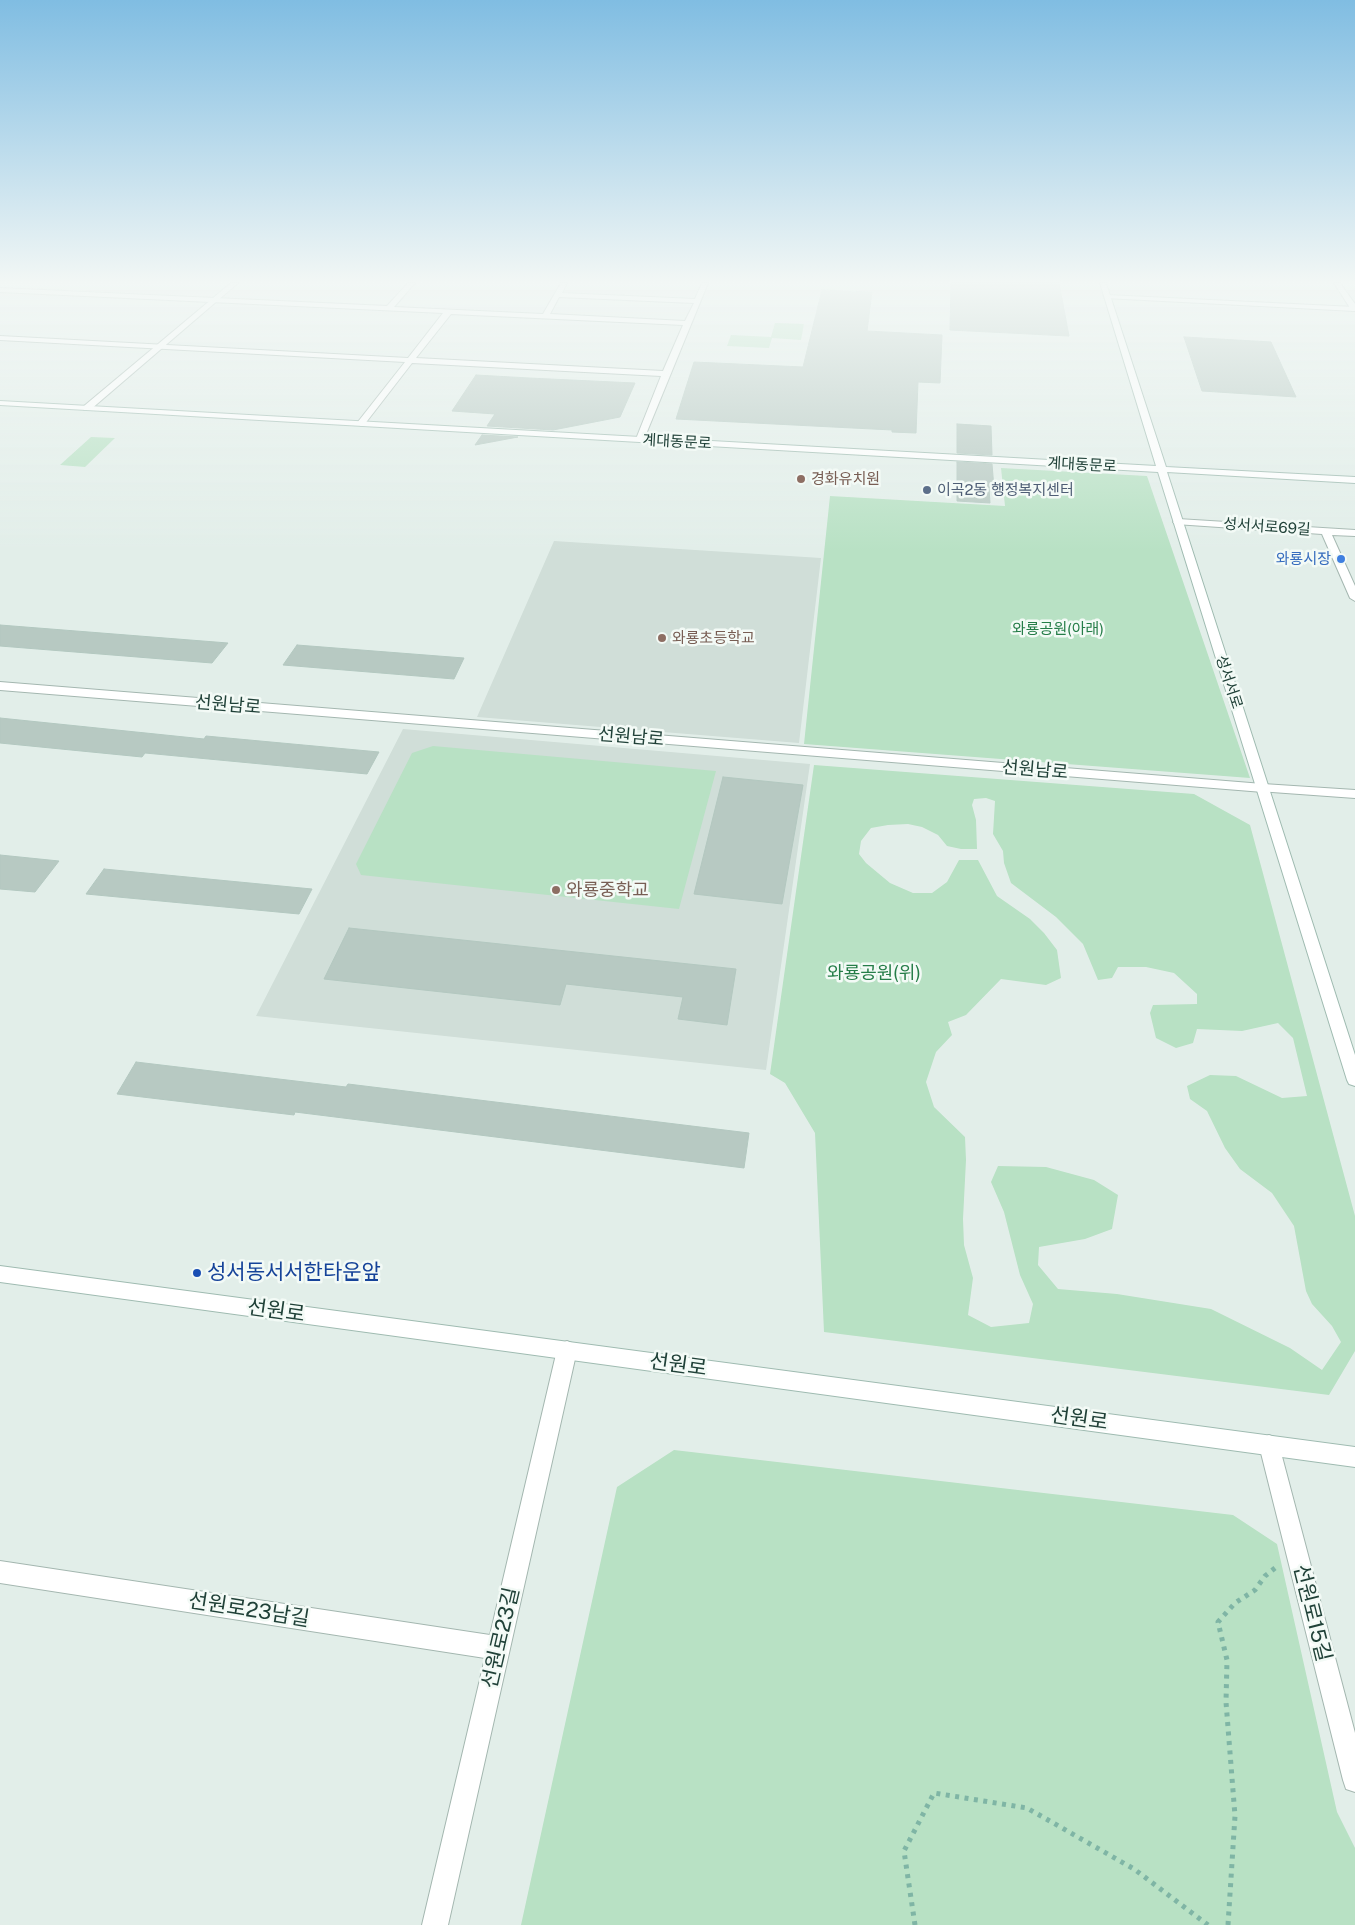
<!DOCTYPE html>
<meta charset="utf-8">
<style>
body{margin:0}
canvas{display:block;background:#e2eee9}
</style>
<canvas width="1355" height="1925"></canvas>
<script>
const ctx = document.querySelector('canvas').getContext('2d');
ctx.lineJoin = 'round';
function paint(path, color) { ctx.fillStyle = color; ctx.fill(path, 'evenodd'); }
const poly = rows => new Path2D(rows.map(r => 'M' + r).join(''));
function trace(path, color, width, dash) { ctx.strokeStyle = color; ctx.lineWidth = width; ctx.lineCap = dash ? 'butt' : 'round'; ctx.setLineDash(dash || []); ctx.stroke(path); }
function label(font, color, halo, rows, align = 'center') {
  ctx.font = font + ' "Public Sans","Noto Sans KR",sans-serif'; ctx.lineWidth = 5; ctx.setLineDash([]); ctx.textBaseline = 'middle'; ctx.strokeStyle = halo; ctx.fillStyle = color; for (const [text, x, y, turn = 0] of rows) {
    ctx.save(); ctx.translate(x, y); ctx.rotate((+turn || 0) * Math.PI / 180); ctx.textAlign = isNaN(turn) ? turn : align; if (halo) ctx.strokeText(text, 0, 0); ctx.fillText(text, 0, 0); ctx.restore();
  }
}
const built = poly([
 [554,541,821,558,799,743,477,717],
 [403,729,810,764,766,1070,256,1016]
]);
const green = poly([
 [775,323,804,324,801,340,772,338,769,348,727,346,731,335,771,337],
 [91,437,115,438,85,467,60,465],
 [1001,468,1147,476,1250,778,804,744,830,496,1005,506],
 [433,746,716,771,679,909,361,875,356,864,412,753],
 [814,765,1194,794,1250,825,1355,1216,1355,1351,1329,1395,824,1332,815,1133,785,1083,770,1074],
 [986,798,995,801,993,834,1003,851,1004,863,1011,883,1056,917,1083,944,1098,980,1112,978,1118,967,1146,967,1174,973,1197,994,1197,1004,1153,1005,1150,1013,1156,1038,1176,1048,1193,1043,1197,1029,1242,1031,1278,1023,1293,1038,1307,1096,1282,1098,1236,1076,1210,1075,1187,1086,1190,1099,1207,1111,1225,1148,1240,1169,1272,1193,1294,1226,1306,1291,1312,1304,1332,1326,1341,1342,1322,1370,1290,1348,1211,1309,1117,1294,1058,1289,1038,1265,1039,1247,1085,1239,1112,1229,1118,1195,1094,1180,1046,1167,998,1166,991,1182,1004,1212,1020,1275,1033,1304,1029,1323,991,1327,968,1315,973,1278,964,1245,963,1219,966,1160,965,1137,934,1107,926,1082,936,1052,952,1035,948,1022,966,1015,1001,979,1046,985,1061,978,1057,950,1044,933,1030,919,997,896,978,860,959,860,947,882,932,893,913,893,890,883,866,863,859,854,861,841,871,828,888,825,908,824,922,827,938,835,947,846,961,849,977,849,976,820,972,805,974,799],
 [674,1450,1233,1515,1277,1544,1337,1812,1355,1848,1355,1925,521,1925,617,1487]
]);
const building = poly([
 [951,283,1059,283,1069,336,950,330,951,283],
 [822,290,872,292,867,331,942,335,940,383,918,382,916,433,892,432,892,430,676,419,694,362,803,367,822,290],
 [1184,337,1271,342,1296,397,1202,391,1184,337],
 [476,375,529,378,635,383,620,417,553,430,487,426,495,414,452,411,476,375],
 [957,424,991,426,992,455,957,453,957,424],
 [482,435,518,437,475,445,482,435],
 [957,462,992,464,994,488,989,488,990,503,957,501,957,462],
 [0,625,228,643,212,663,0,646,0,625],
 [297,645,464,658,454,679,283,665,297,645],
 [0,718,204,739,206,736,379,752,367,774,145,753,142,757,0,743,0,718],
 [723,777,803,785,782,904,694,894,723,777],
 [0,855,59,861,35,892,0,889,0,855],
 [104,869,312,889,299,914,86,894,104,869],
 [349,928,736,969,727,1025,678,1019,683,997,566,984,560,1005,324,979,349,928],
 [136,1062,346,1087,348,1084,749,1133,744,1168,295,1112,294,1115,117,1094,136,1062]
]);
const path = poly([
 [915,1925,904,1851,934,1793,1027,1808,1134,1869,1208,1925],
 [1228,1925,1235,1816,1226,1702,1227,1660,1218,1622,1235,1603,1255,1590,1265,1576,1275,1568]
]);
const minor = poly([
 [408,283,415,283,394,307,543,314,561,283,567,283,562,293,695,299,702,283,708,283,644,439,640,442,636,439,661,376,412,363,364,425,361,426,357,423,405,362,0,340,0,336,408,358,443,313,0,292,0,288,387,306,408,283],
 [559,297,694,303,685,321,550,314,559,297],
 [451,314,683,325,663,371,416,358,451,314],
 [1334,283,1340,283,1355,304,1355,311,1352,311,1334,283],
 [1178,519,1355,530,1355,536,1332,535,1355,586,1355,601,1350,598,1322,534,1175,524,1173,522,1178,519],
 [1263,784,1355,790,1355,798,1258,791,1257,788,1258,785,1263,784],
 [567,1341,574,1344,577,1350,448,1925,422,1925,485,1658,0,1583,0,1561,490,1635,557,1350,560,1344,567,1341],
 [1269,1435,1276,1438,1279,1445,1355,1733,1355,1792,1346,1789,1343,1780,1259,1445,1262,1438,1269,1435]
]);
const tertiary = poly([
 [231,283,238,283,90,410,84,410,84,406,231,283],
 [1107,295,1355,307,1355,311,1105,298,1105,296,1107,295],
 [0,682,1263,784,1269,788,1263,792,0,690,0,682]
]);
const secondary = poly([
 [1100,283,1106,283,1166,467,1355,477,1355,483,1167,472,1355,1055,1355,1086,1349,1084,1347,1080,1158,472,0,405,0,401,1156,466,1100,283],
 [0,1266,1355,1447,1355,1467,0,1282,0,1266]
]);
const markers = [
 [801,479,5,"#8d6e63"],
 [927,490,5,"#5c6f8a"],
 [1341,559,5,"#3f7fe0"],
 [662,638,5,"#8d6e63"],
 [556,890,5,"#8d6e63"],
 [197,1273,5,"#1a4fb4"]
];
const farStreetnames = [
 ["계대동문로",677,442,3],
 ["계대동문로",1082,465,3],
 ["성서서로69길",1267,527,4],
 ["성서서로",1229,682,72]
];
const farEducationnames = [
 ["경화유치원",811,479],
 ["와룡초등학교",672,638]
];
const farServicenames = [
 ["이곡2동 행정복지센터",937,490]
];
const farShopnames = [
 ["와룡시장",1331,559]
];
const farParknames = [
 ["와룡공원(아래)",1058,629]
];
const streetNames = [
 ["선원남로",228,705,5],
 ["선원남로",631,737,5],
 ["선원남로",1035,770,5]
];
const educationNames = [
 ["와룡중학교",566,890]
];
const parkNames = [
 ["와룡공원(위)",874,973]
];
const nearTransitnames = [
 ["성서동서서한타운앞",207,1273]
];
const nearStreetnames = [
 ["선원로",276,1311,8],
 ["선원로",678,1365,8],
 ["선원로",1079,1419,8],
 ["선원로23남길",249,1610,9],
 ["선원로15길",1312,1613,76],
 ["선원로23길",501,1638,-77]
];
paint(built, '#d0ded8');
paint(green, '#b8e1c4');
paint(building, '#b7c9c2');
trace(building, '#b3c8c0', 1);
trace(minor, '#a4b7b0', 2);
trace(tertiary, '#a4b7b0', 2);
trace(secondary, '#9fbbb1', 2);
trace(path, '#7fb5a5', 5, [4, 5.5]);
paint(minor, '#fff');
paint(tertiary, '#fff');
paint(secondary, '#fff');
const sky = ctx.createLinearGradient(0, 0, 0, 552);
sky.addColorStop(0, '#80bde2');
sky.addColorStop(0.51, '#f2f7f5');
sky.addColorStop(1, '#f2f7f500');
ctx.fillStyle = sky;
ctx.fillRect(0, 0, 1355, 552);
for (const [x, y, r, color] of markers) { const dot = new Path2D(); dot.arc(x, y, r, 0, 2 * Math.PI); ctx.fillStyle = color; ctx.fill(dot); trace(dot, '#f3faf6', 2); }
label('15px', '#204138', '#f3faf6', farStreetnames);
label('15px', '#785e54', '#f3faf6', farEducationnames, 'left');
label('15px', '#4e5e75', '#f3faf6', farServicenames, 'left');
label('15px', '#366cbe', '#f3faf6', farShopnames, 'right');
label('15px', '#257d48', '#f3faf6', farParknames);
label('18px', '#204138', '#f3faf6', streetNames);
label('18px', '#785e54', '#f3faf6', educationNames, 'left');
label('18px', '#257d48', '#f3faf6', parkNames);
label('21px', '#164399', '#f3faf6', nearTransitnames, 'left');
label('21px', '#204138', '#f3faf6', nearStreetnames);
</script>
